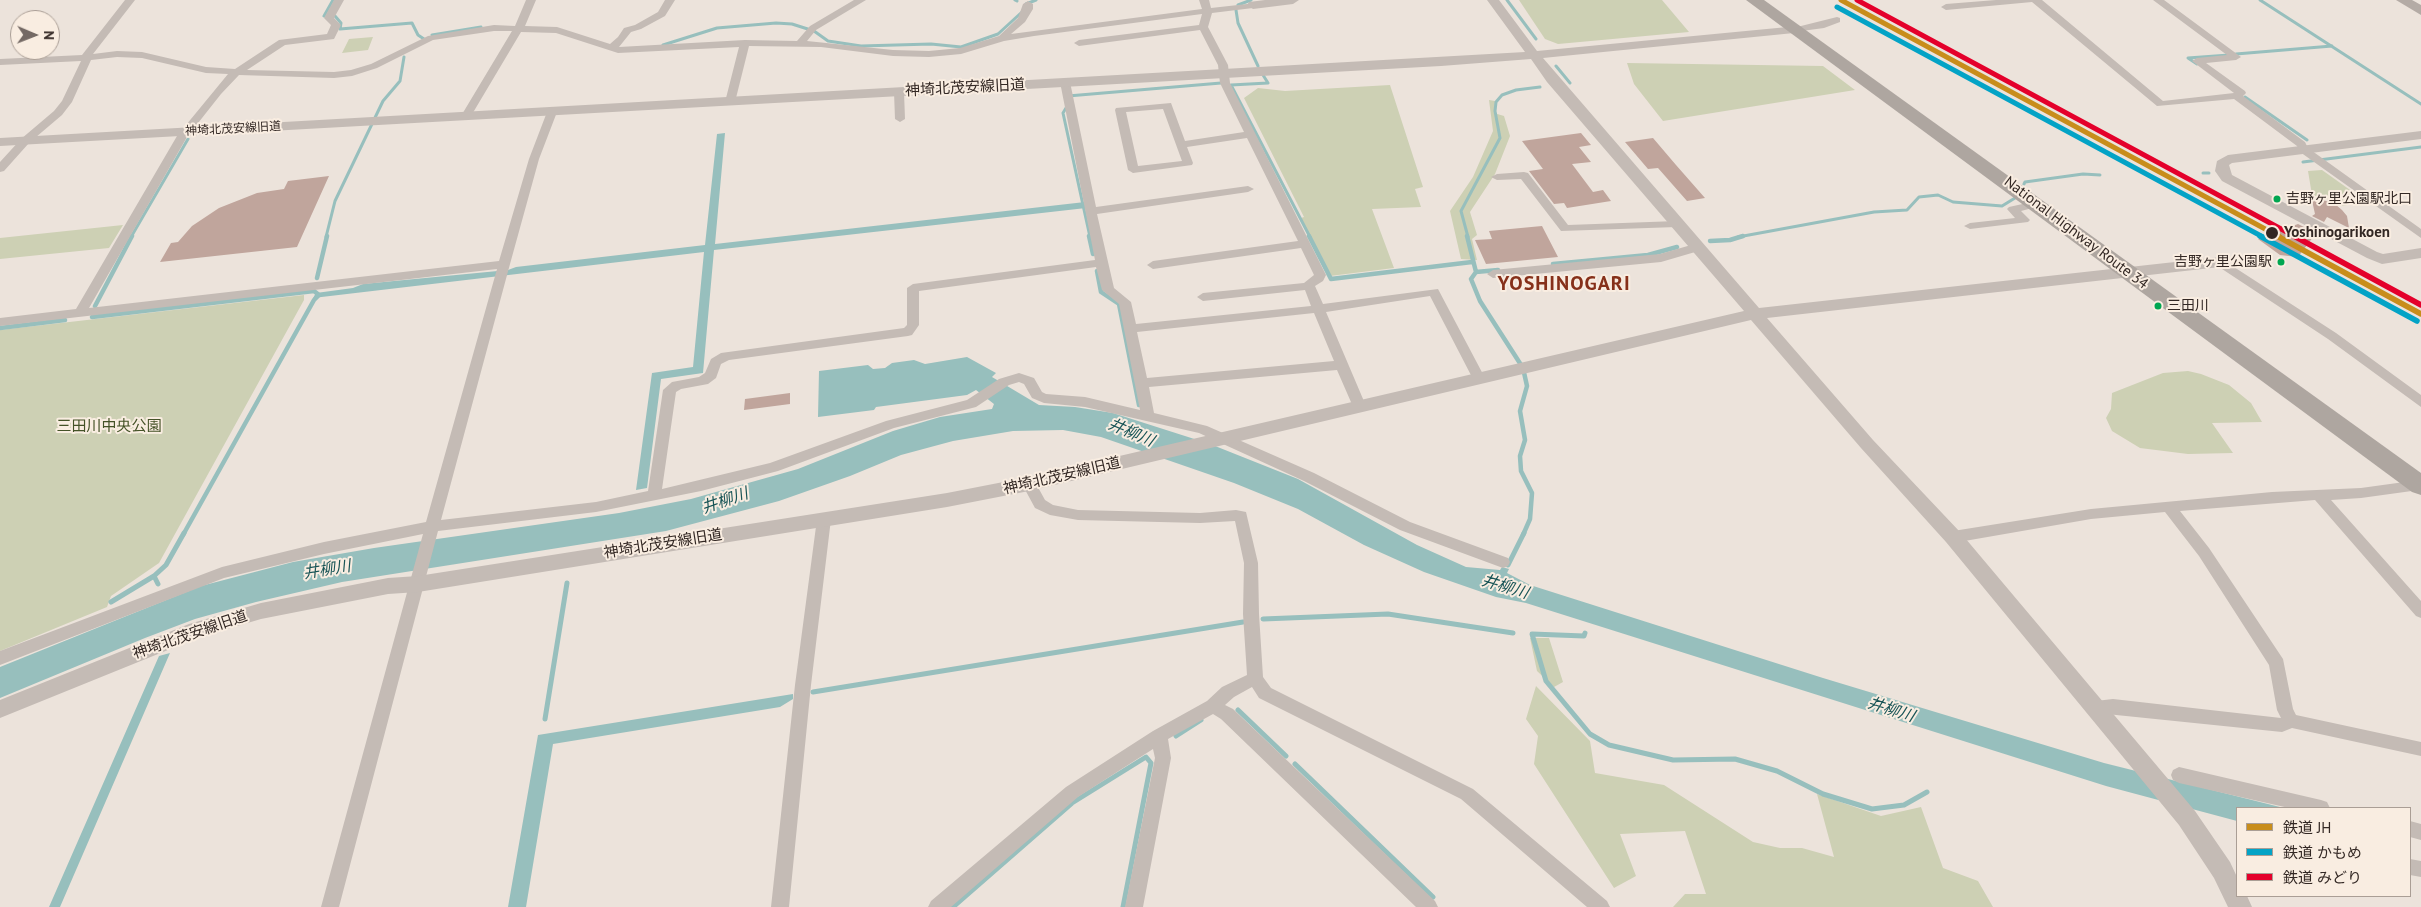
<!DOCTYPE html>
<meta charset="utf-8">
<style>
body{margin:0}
#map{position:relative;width:2421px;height:907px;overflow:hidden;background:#ece3db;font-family:"PT Sans","Noto Sans JP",sans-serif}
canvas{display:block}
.legend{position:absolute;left:2236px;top:807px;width:175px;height:90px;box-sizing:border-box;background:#f9ede1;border:1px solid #aa9e95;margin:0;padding:6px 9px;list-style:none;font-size:15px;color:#332824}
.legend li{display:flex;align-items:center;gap:10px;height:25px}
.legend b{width:25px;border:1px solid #aa9e95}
.north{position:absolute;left:10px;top:10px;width:50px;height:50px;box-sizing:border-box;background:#f9ede1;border:1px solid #aa9e95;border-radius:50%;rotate:91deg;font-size:14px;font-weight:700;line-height:20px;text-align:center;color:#332824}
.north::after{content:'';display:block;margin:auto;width:18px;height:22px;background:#746964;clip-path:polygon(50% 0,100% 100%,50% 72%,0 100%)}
</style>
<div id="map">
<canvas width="2421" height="907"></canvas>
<ul class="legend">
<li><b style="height:6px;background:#c88d1b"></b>鉄道 JH</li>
<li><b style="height:6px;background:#03a3c6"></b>鉄道 かもめ</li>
<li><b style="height:6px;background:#e4002b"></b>鉄道 みどり</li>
</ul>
<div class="north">N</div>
</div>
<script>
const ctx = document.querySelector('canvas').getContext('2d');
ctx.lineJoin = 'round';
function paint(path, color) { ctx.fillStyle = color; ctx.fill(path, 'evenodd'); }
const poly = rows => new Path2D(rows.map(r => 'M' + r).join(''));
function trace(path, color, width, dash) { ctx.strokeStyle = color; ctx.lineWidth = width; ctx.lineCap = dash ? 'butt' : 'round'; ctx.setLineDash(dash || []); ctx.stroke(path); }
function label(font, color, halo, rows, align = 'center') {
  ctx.font = font + ' "PT Sans","Noto Sans JP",sans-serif'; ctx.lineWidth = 4; ctx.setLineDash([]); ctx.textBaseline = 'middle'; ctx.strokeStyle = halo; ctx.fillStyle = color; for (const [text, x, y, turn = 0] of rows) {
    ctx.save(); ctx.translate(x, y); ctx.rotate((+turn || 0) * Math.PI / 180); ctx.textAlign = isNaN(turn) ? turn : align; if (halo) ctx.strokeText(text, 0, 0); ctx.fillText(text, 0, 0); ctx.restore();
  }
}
const green = poly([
 [1519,0,1662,0,1689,32,1558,44,1545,39],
 [373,37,368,50,342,53,349,39],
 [1627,63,1823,66,1855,90,1663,121,1634,84],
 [1390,85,1423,187,1415,189,1421,207,1372,209,1394,268,1330,276,1301,218,1304,217,1244,98,1258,88,1285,91],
 [1489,100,1495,101,1494,113,1504,116,1510,136,1495,174,1470,212,1477,235,1472,239,1477,260,1461,259,1450,211,1473,177,1493,131],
 [2322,170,2367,202,2341,206,2329,200,2312,195,2308,171],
 [123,225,109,248,0,259,0,238],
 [304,295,304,300,159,563,111,596,107,607,0,651,0,330],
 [2188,371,2201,374,2229,385,2251,403,2262,422,2212,423,2233,453,2188,454,2140,448,2112,431,2106,418,2111,409,2112,393,2163,373],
 [1530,638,1549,638,1563,682,1554,687,1537,671],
 [1536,686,1590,741,1595,773,1664,785,1753,842,1780,848,1802,848,1834,857,1817,794,1881,816,1921,807,1943,868,1978,881,1993,907,1673,907,1685,894,1706,894,1685,831,1620,834,1636,876,1614,888,1534,764,1538,736,1526,719]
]);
const water = poly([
 [725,133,715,244,1085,202,1086,208,714,250,703,373,661,379,647,488,636,490,652,373,693,367,704,252,313,298,316,293,353,288,363,284,508,270,516,267,705,245,717,134],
 [967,357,996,373,992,377,1039,405,1075,407,1113,413,1210,444,1298,479,1417,545,1466,567,1500,570,1502,567,1509,569,1507,573,1530,585,1823,678,2104,763,2284,808,2237,808,2237,821,2106,786,1526,603,1496,597,1424,572,1364,545,1298,509,1234,483,1101,437,1063,430,1013,431,953,441,901,455,850,476,779,501,666,531,342,582,256,602,195,619,145,638,0,698,0,667,201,586,293,562,374,548,619,513,691,499,798,469,893,431,940,417,992,409,994,404,976,390,967,395,876,407,874,410,818,417,819,371,868,365,873,369,885,368,892,363,914,360,925,364],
 [170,653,60,907,49,907,159,656],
 [793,694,793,699,780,707,553,744,526,907,508,907,538,735]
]);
const streamFar2 = poly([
 [1015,0,1017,1],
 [1507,0,1536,39],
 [2260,0,2421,104],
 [1026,4,1036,0],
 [1238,5,1251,0],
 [1236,10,1238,23,1258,66],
 [324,16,333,0],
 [335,16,341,23,340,29,412,23,418,35,424,39],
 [432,35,481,27],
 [663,45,717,28,776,23,792,24,814,31,828,41,861,46,931,44,961,47,998,34,1022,12],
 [2236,54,2332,46],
 [2197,64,2188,58,2229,55],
 [1556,66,1570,83],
 [1263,75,1268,83,1231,85,1310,237],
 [1068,96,1221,83],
 [2245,97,2307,140],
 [1066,108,1063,113,1083,205,1079,205],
 [2303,162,2421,147],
 [2203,173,2209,173],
 [2024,184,2025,182,2083,174,2100,175],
 [1083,205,1090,237],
 [131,237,188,139],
 [326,237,335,201,383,101,400,81,404,57],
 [1468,237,1461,211,1500,138,1495,111,1496,102,1502,95,1516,90,1540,87],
 [1738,237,1874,212,1907,210,1919,197,1938,195,1953,202,2002,206,2015,198]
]);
const streamFar1 = poly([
 [1089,236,1093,254],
 [1309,236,1331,279,1472,262],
 [1467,236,1476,272],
 [1710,241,1730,240,1743,236],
 [1553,264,1648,255,1677,247],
 [1498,270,1476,272,1471,279,1480,301,1523,368,1527,386,1520,411,1525,440,1520,456,1521,471,1532,493,1530,519,1523,535],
 [1097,271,1101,292,1119,304,1139,405],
 [317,278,327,236],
 [95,306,132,236],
 [92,317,314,291,319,295],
 [0,328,65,320],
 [183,535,314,300,319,295]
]);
const stream = poly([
 [1508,565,1524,533],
 [158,584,154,576,166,565,184,533],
 [111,602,154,576],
 [1263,619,1388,614,1513,633],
 [1585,633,1584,636,1532,634,1546,681,1590,734,1609,745,1673,760,1735,759,1777,771,1823,794,1872,809,1904,805,1927,792],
 [813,692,1243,622],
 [1238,710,1286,756],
 [545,719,567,583],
 [1176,736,1201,720],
 [1295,764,1433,897],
 [953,907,1072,803,1146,757,1151,763,1123,907]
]);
const building = poly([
 [1581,133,1591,145,1579,147,1591,162,1572,164,1593,192,1603,190,1611,201,1567,208,1564,203,1554,204,1529,171,1543,169,1522,141],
 [1653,138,1676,165,1705,198,1687,201,1658,168,1648,169,1625,142],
 [329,176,297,247,160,262,171,243,178,242,192,226,219,208,257,193,284,189,288,181],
 [2311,196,2335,204,2342,210,2347,216,2349,228,2327,217,2324,222,2312,216,2315,214],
 [2298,224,2316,233,2298,257,2280,255,2258,239],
 [1542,226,1558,257,1486,264,1475,240,1492,239,1489,231],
 [790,393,790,404,744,410,745,399]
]);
const minor = poly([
 [125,0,135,0,93,54,117,51,142,52,206,67,235,69,279,40,327,34,331,25,324,18,334,0,344,0,334,18,341,25,334,39,285,45,247,70,334,72,351,70,371,64,428,36,494,25,515,26,526,0,536,0,525,26,557,27,610,44,618,37,624,28,635,25,658,12,665,0,675,0,665,16,641,29,631,32,619,47,745,40,797,41,810,26,854,0,866,0,816,30,807,41,893,50,929,51,960,48,999,36,1018,18,1023,4,1028,1,1033,4,1033,9,1025,22,1011,34,1202,9,1199,0,1209,0,1211,8,1256,3,1258,5,1253,8,1212,13,1208,27,1228,65,1230,83,1326,275,1323,281,1315,286,1323,304,1438,289,1485,378,1484,381,1474,381,1430,296,1326,312,1366,406,1364,409,1354,409,1337,370,1149,387,1154,413,1207,426,1314,473,1410,522,1508,558,1510,562,1508,566,1503,568,1400,530,1304,481,1199,433,1085,407,1044,403,1032,398,1024,384,1019,382,1009,385,976,407,894,428,778,471,701,491,596,512,438,531,339,907,321,907,423,534,324,554,224,578,0,665,0,651,222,567,324,542,426,522,497,269,0,326,0,318,76,309,177,136,228,74,206,73,142,58,117,57,91,60,72,102,62,115,29,143,4,171,0,172,0,162,21,139,54,111,62,101,81,61,0,65,0,59,82,55,125,0],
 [1202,14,1199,25,1079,40,1074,43,1079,46,1200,30,1218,65,1220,83,1244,132,1185,141,1171,103,1116,108,1115,110,1128,170,1133,173,1192,165,1193,163,1187,147,1247,138,1298,241,1153,261,1147,265,1153,269,1301,248,1314,275,1304,283,1203,293,1197,297,1203,301,1305,290,1311,306,1136,324,1131,302,1114,288,1097,214,1248,192,1254,189,1248,186,1096,207,1070,82,1065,79,1061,80,1060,82,1095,260,913,284,907,288,907,325,904,328,721,353,711,359,705,373,699,377,672,382,663,390,648,491,596,502,441,520,510,264,539,159,557,112,556,110,552,109,547,112,529,159,499,261,89,308,187,137,221,94,239,75,334,78,352,76,377,68,433,40,494,31,512,31,461,116,466,119,471,116,521,32,556,33,618,53,739,47,725,102,730,105,735,102,749,46,821,47,893,56,929,57,961,54,1004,41,1034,36,1202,14],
 [1163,109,1182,161,1138,166,1126,112,1163,109],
 [1096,267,1102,290,1119,304,1140,410,1085,397,1046,394,1042,392,1034,378,1019,373,999,379,967,400,886,421,770,463,662,489,676,392,681,389,708,384,716,378,721,364,729,360,908,336,912,335,919,325,919,291,1096,267],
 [1314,313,1334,361,1147,378,1137,332,1314,313],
 [1996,0,2042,0,2163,101,2234,93,2192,61,2197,58,2227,55,2153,0,2164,0,2241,57,2236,60,2206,63,2245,91,2246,93,2243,96,2305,142,2308,148,2421,229,2421,238,2300,152,2297,146,2234,99,2157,106,2032,2,1946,10,1941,7,1946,4,1996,0],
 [1837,17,1840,18,1840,22,1824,28,1794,32,1789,29,1837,17],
 [899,89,904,92,905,119,900,122,895,119,894,92,899,89],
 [1524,172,1528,173,1568,225,1677,221,1683,224,1677,227,1561,231,1521,179,1497,180,1491,177,1497,174,1524,172],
 [2036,201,2040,202,2040,206,2021,211,2030,220,2028,222,1970,229,1964,226,1970,223,2015,218,2007,209,2009,207,2036,201],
 [1698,243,1704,247,1702,250,1661,262,1493,278,1487,274,1493,270,1660,254,1698,243],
 [2220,258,2336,333,2421,395,2421,407,2328,339,2216,265,2214,262,2216,259,2220,258],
 [1029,479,1034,480,1045,500,1053,505,1078,510,1200,513,1236,510,1246,512,1258,563,1259,614,1263,677,1271,688,1473,789,1607,901,1610,907,1587,907,1461,799,1259,698,1252,687,1234,697,1225,705,1233,709,1435,901,1438,907,1416,907,1221,719,1213,714,1168,739,1171,758,1143,907,1125,907,1155,758,1153,749,1078,797,951,907,928,907,931,901,1066,787,1153,731,1207,701,1222,687,1247,675,1243,614,1244,563,1235,521,1200,523,1078,520,1050,515,1035,508,1022,484,1024,480,1029,479],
 [2419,480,2421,480,2421,490,2419,490,2361,498,2331,500,2421,601,2421,618,2416,616,2315,500,2180,511,2209,548,2283,659,2293,709,2296,715,2421,742,2421,756,2292,728,2282,732,2087,712,2085,707,2087,702,2113,699,2281,718,2277,710,2269,665,2199,556,2165,512,2091,519,1953,543,1948,541,1946,537,1948,533,1953,531,2091,509,2272,492,2361,488,2419,480],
 [824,514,829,515,831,519,811,685,789,907,771,907,795,685,817,519,819,515,824,514],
 [2179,767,2321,800,2327,802,2330,808,2289,808,2179,783,2173,780,2171,775,2173,770,2179,767],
 [2410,821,2421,824,2421,840,2410,837,2410,821],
 [2410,859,2421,861,2421,877,2410,875,2410,859]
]);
const tertiary = poly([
 [1265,0,1299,0,1293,4,1253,9,1247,5,1249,2,1265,0],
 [1487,0,1499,0,1537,51,1798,26,1800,29,1794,33,1543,58,1759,308,2220,257,2225,259,2228,262,2220,267,1767,318,1873,440,1960,532,2195,811,2230,862,2237,877,2237,896,2247,896,2252,907,2228,907,2214,878,2179,825,1946,542,1861,448,1751,320,1029,491,947,507,418,592,388,594,261,619,200,637,0,718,0,700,189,624,261,603,388,578,418,576,947,493,1029,477,1744,311,1547,82,1531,59,1441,66,0,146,0,138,1525,52,1487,0],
 [2421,131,2421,139,2232,163,2229,165,2232,175,2377,252,2383,254,2421,248,2421,258,2382,264,2367,258,2222,181,2215,171,2217,161,2228,155,2421,131]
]);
const secondary = poly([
 [2396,0,2412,0,2421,5,2421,15,2396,0]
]);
const trunk = poly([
 [1746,0,1764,0,2421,473,2421,495,2412,492,1746,0]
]);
const rail1Far1 = poly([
 [1841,0,2280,237]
]);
const rail1 = poly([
 [2277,236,2421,314]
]);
const rail2Far1 = poly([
 [1837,7,2263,237]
]);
const rail2 = poly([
 [2260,236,2417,321]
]);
const rail3Far1 = poly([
 [1857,0,2296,237]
]);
const rail3 = poly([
 [2294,236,2421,305]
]);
const markers = [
 [2277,199,4.5,"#00a651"],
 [2272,233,7,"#332824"],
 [2281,262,4.5,"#00a651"],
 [2158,306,4.5,"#00a651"]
];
const farStreetnames = [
 ["神埼北茂安線旧道",233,129,-3]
];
const busNames = [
 ["吉野ヶ里公園駅北口",2286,199],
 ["吉野ヶ里公園駅",2272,262,"right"],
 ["三田川",2167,306]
];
const streetNames = [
 ["神埼北茂安線旧道",965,88,-3],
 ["National Highway Route 34",2076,233,37],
 ["神埼北茂安線旧道",1062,476,-13],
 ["神埼北茂安線旧道",663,544,-9],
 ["神埼北茂安線旧道",190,635,-19]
];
const stopNames = [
 ["Yoshinogarikoen",2284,233]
];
const parkNames = [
 ["三田川中央公園",109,427]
];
const waterNames = [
 ["井柳川",1131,433,23],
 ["井柳川",725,501,-19],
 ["井柳川",327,570,-9],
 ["井柳川",1505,587,17],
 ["井柳川",1891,710,18]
];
const districtNames = [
 ["YOSHINOGARI",1564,284]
];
paint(green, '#cdd0b4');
paint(water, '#97bfbd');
trace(streamFar2, '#97bfbd', 3);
trace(streamFar1, '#97bfbd', 4.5);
trace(stream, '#97bfbd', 5);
paint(building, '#c0a59c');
paint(minor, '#c4bbb5');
paint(tertiary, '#c4bbb5');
paint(secondary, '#b4aba5');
paint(trunk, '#aea6a0');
trace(rail1Far1, '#c88d1b', 5);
trace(rail1, '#c88d1b', 5.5);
trace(rail2Far1, '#03a3c6', 5);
trace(rail2, '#03a3c6', 5.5);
trace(rail3Far1, '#e4002b', 5);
trace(rail3, '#e4002b', 5.5);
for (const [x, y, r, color] of markers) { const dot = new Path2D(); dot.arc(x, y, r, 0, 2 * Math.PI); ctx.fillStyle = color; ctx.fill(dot); trace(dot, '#f9ede1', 2); }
label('12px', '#332824', '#f9ede1', farStreetnames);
label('14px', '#332824', '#f9ede1', busNames, 'left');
label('15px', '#332824', '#f9ede1', streetNames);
label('bold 15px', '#332824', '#f9ede1', stopNames, 'left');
label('15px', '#445227', '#f9ede1', parkNames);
label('italic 16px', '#185456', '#f9ede1', waterNames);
ctx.letterSpacing = '1px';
label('bold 20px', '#86301a', '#f9ede1', districtNames);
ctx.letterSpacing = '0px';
</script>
